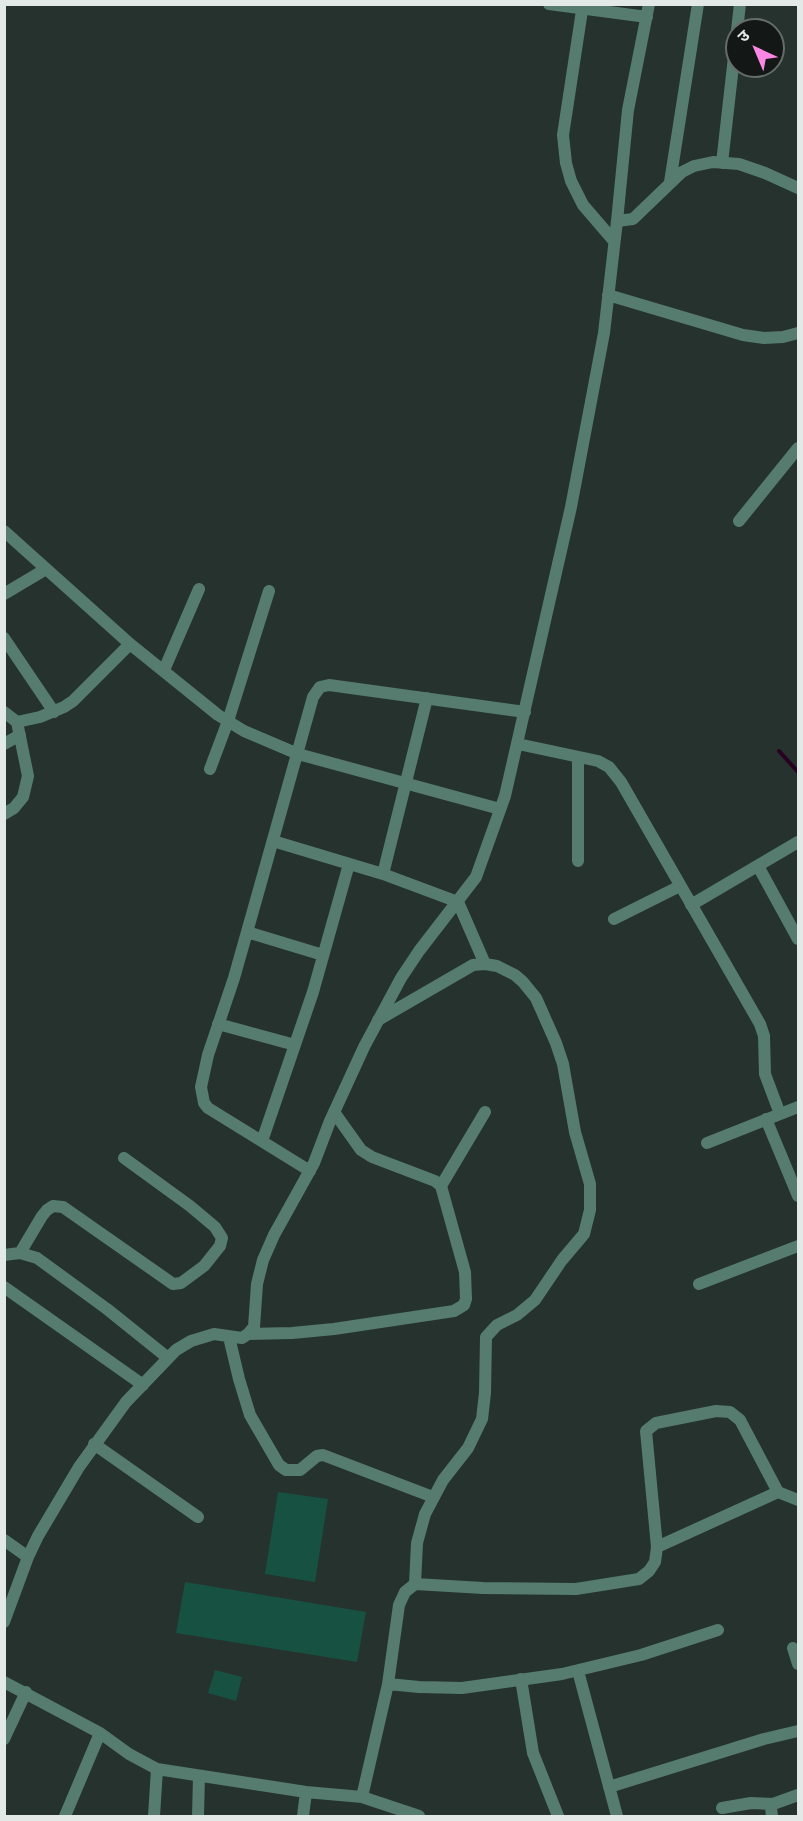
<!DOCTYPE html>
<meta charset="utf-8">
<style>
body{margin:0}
#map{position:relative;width:803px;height:1821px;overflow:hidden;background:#26322e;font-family:"Alegreya Sans","Noto Sans Devanagari",sans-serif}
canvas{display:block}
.frame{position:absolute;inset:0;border:6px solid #e2e9e6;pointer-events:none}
.north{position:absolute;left:725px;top:18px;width:60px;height:60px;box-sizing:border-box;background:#131816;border:2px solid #666c69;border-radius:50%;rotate:316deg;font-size:16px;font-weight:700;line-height:24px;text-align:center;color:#e2e9e6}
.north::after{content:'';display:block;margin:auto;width:21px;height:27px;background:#fc86e3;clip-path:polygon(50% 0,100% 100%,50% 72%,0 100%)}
</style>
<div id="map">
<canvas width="803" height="1821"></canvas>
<div class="frame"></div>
<div class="north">उ</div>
</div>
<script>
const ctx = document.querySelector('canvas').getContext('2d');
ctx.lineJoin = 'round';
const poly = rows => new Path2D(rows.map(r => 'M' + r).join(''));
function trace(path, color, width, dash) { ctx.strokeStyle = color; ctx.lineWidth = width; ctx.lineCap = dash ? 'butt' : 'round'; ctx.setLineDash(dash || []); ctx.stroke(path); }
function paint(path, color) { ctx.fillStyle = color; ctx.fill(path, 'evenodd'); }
const stream = poly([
 [779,751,798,772]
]);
const building = poly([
 [278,1492,328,1499,315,1582,265,1574],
 [185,1582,366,1612,357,1662,176,1633],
 [215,1670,242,1677,236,1701,208,1693]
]);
const street = poly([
 [549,4,647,17],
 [583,4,563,135,566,163,571,181,583,205,614,241],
 [722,163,740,4],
 [670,182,698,4],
 [617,221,628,110,649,4],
 [608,295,743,335,764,338,783,337,798,333],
 [739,521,798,448],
 [4,531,130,644,218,715,244,731,298,754,500,809],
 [4,594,46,569],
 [4,638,54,712],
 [164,670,199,589],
 [4,712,17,722,40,717,64,707,73,701,130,644],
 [4,744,20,735],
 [518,744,598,761,609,767,621,782,760,1024,764,1036,765,1074,780,1114],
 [578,758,578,861],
 [210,769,228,721,269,591],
 [4,814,14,808,23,797,28,776,17,722],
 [273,841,383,874,458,902,485,964],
 [758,866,798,939],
 [383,874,427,698],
 [691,905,798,842],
 [614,919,680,886],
 [247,932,323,955],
 [378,1020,473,965,485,964,497,966,515,975,523,982,536,998,556,1043,563,1064,575,1132,590,1184,590,1210,584,1234,562,1260,535,1300,517,1315,497,1325,486,1337,485,1393,482,1419,468,1448,443,1480,425,1514,417,1543,415,1584],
 [218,1024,295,1045],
 [766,1119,798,1196],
 [262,1141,313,992,349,864],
 [707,1143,798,1107],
 [310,1171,208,1108,204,1103,201,1087,208,1055,234,978,260,886,313,697,320,687,329,685,525,712],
 [441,1186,485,1112],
 [20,1253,42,1216,47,1210,53,1206,63,1207,173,1284,181,1283,204,1266,220,1246,222,1238,215,1227,190,1206,124,1158],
 [4,1255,20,1253,37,1258,107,1309,168,1358],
 [699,1284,798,1246],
 [4,1287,143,1385],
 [248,1334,292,1333,334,1329,454,1311,464,1305,466,1299,465,1272,441,1186,435,1181,372,1157,361,1150,334,1112],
 [229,1337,239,1379,250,1415,279,1465,286,1470,300,1470,317,1456,323,1455,433,1497],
 [94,1444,198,1517],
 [778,1492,798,1500],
 [4,1540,28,1557],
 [4,1622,28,1557,38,1536,79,1467,126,1402,176,1350,191,1341,214,1334,242,1338,248,1334,254,1327,257,1284,263,1260,274,1235,314,1163,330,1121,364,1047,401,978,419,951,476,877,505,796,571,507,604,333,617,221,633,219,682,172,694,166,713,162,739,164,765,173,798,188],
 [793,1648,798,1664],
 [578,1671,617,1816],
 [521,1679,533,1753,558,1816],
 [4,1682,100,1733,129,1754,157,1769,306,1792,362,1797],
 [388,1684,419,1687,462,1688,562,1674,641,1655,718,1630],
 [4,1739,26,1692],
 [609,1787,764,1739,798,1731],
 [722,1808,751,1803,773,1804],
 [65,1816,100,1733],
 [154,1816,157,1769],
 [198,1816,199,1776],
 [303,1816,306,1792],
 [419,1816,362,1797,388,1684,399,1605,405,1592,415,1584,483,1588,576,1589,639,1579,649,1571,655,1562,657,1547,646,1431,656,1423,716,1411,730,1412,740,1420,778,1492,657,1547],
 [772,1816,771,1808,773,1804,798,1795]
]);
trace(stream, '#280021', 4);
paint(building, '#175141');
trace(street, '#557c6f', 12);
</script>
